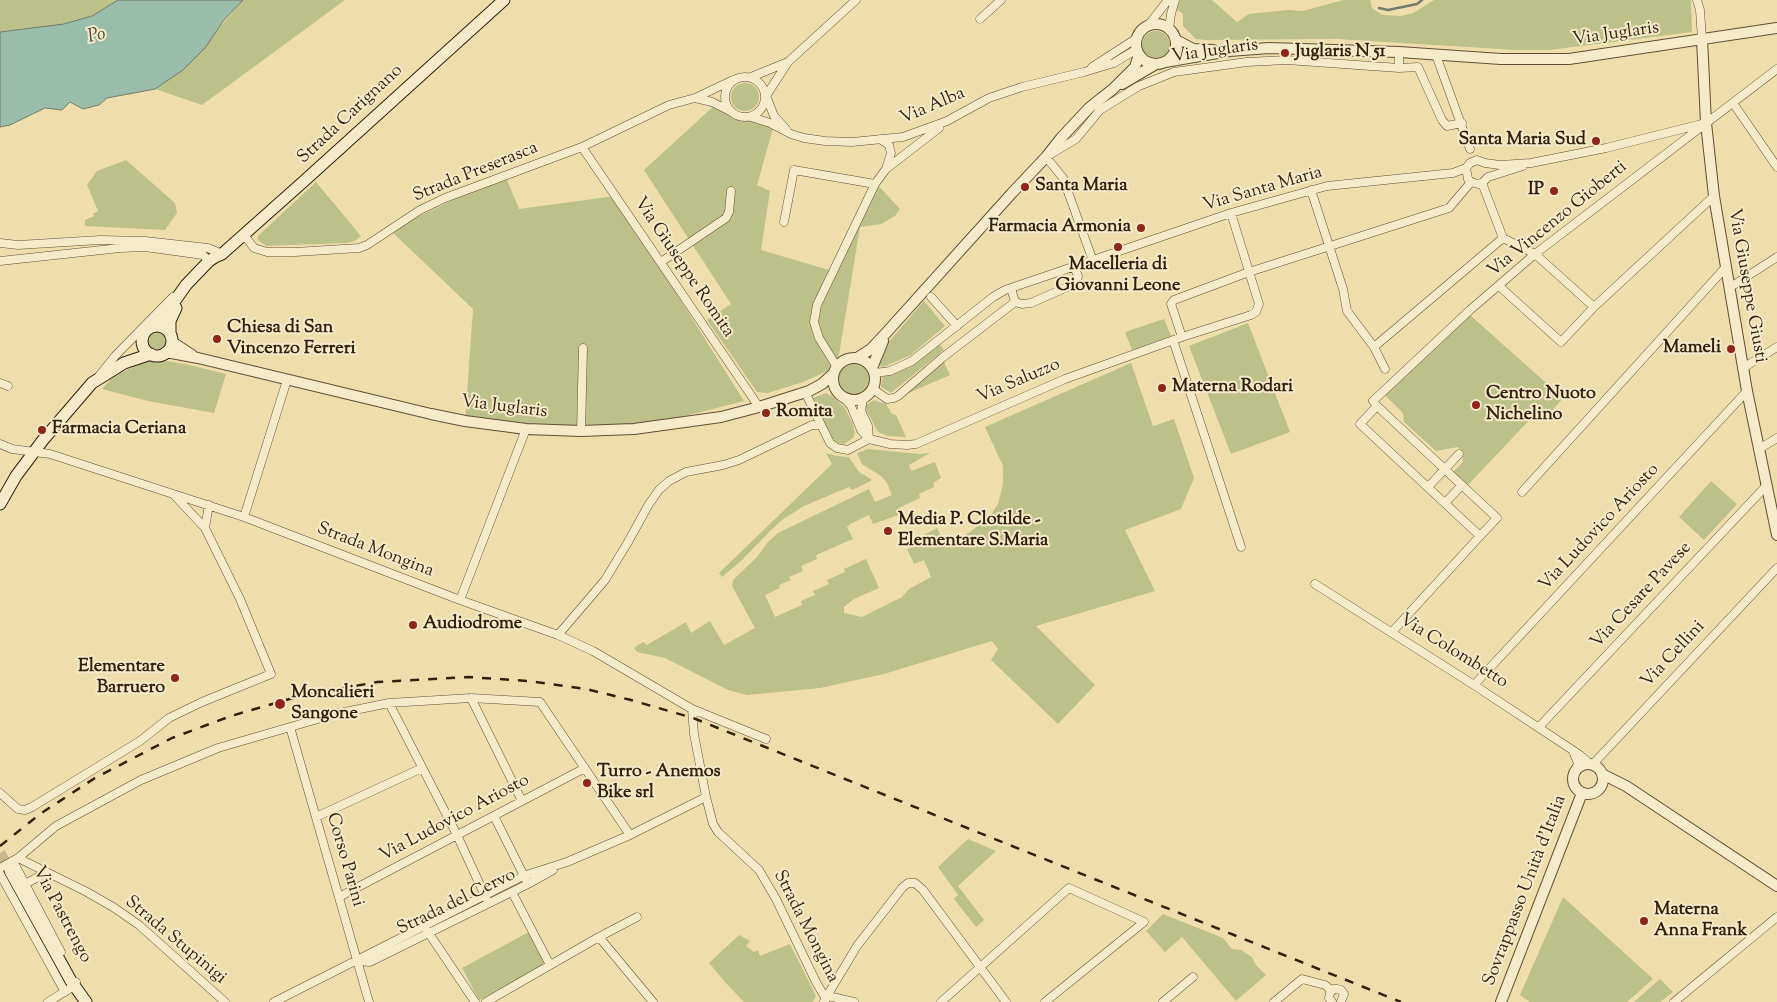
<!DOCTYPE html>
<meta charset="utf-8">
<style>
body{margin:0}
canvas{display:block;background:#efdeac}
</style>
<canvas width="1777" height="1002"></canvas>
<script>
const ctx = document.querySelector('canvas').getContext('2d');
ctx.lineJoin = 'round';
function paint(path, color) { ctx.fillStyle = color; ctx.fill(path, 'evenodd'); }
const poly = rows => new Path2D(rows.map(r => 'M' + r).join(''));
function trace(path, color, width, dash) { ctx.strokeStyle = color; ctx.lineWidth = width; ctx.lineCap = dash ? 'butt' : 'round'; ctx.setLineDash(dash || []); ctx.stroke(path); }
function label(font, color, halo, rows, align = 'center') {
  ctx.font = font + ' "Sorts Mill Goudy",serif'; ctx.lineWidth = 4; ctx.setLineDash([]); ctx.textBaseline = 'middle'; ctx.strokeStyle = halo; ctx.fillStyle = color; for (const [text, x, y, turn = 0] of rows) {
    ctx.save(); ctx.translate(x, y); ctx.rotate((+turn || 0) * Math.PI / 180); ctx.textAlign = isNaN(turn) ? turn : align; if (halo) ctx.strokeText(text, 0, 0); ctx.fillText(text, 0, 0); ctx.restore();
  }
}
const green = poly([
 [0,0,118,0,92,16,64,25,0,32],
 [243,0,345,0,202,105,155,89,183,70],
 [1180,0,1212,0,1237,22,1249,14,1288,10,1303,11,1343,0,1370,0,1372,8,1382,15,1401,16,1413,13,1434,0,1691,0,1692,32,1550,50,1516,50,1337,39,1205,40,1196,39,1183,26,1183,14,1177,10],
 '1142 45a14 14 0 1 1 28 0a14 14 0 1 1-28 0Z',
 '731 97a14 14 0 1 1 28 0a14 14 0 1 1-28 0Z',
 [716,104,774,125,757,185,770,191,761,250,829,270,876,183,900,209,895,216,881,224,860,227,837,367,803,382,768,393,757,392,707,320,731,304,644,170],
 [126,160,175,203,177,213,165,230,85,226,85,220,94,216,93,214,98,211,87,185,97,171],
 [505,175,519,209,615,196,744,401,634,429,523,436,465,421,473,309,390,230],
 [316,182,361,236,355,241,346,243,266,246,258,240,258,236],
 [924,301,945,326,911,355,883,367,877,364,879,353],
 [1470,315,1563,398,1545,419,1537,412,1467,486,1453,472,1463,462,1462,451,1458,447,1436,451,1404,422,1403,413,1384,394],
 [1164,319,1171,336,1132,350,1125,332],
 [1248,323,1290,432,1231,454,1189,346],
 '148 340a9 9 0 1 1 18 0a9 9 0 1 1-18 0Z',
 [939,343,944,350,891,393,881,387,882,378],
 [160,360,185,364,226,374,214,413,148,401,102,389,111,379,120,373,145,362],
 [943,360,950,375,904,395],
 [1131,363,1153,426,1174,419,1194,478,1181,509,1125,530,1155,591,1036,626,1095,685,1058,724,991,660,998,649,992,641,884,674,820,688,747,695,728,690,665,658,637,652,634,648,643,642,647,645,686,622,691,633,710,621,724,645,755,628,732,586,733,580,757,557,768,542,778,533,869,489,875,502,892,495,887,483,881,476,862,464,857,453,868,449,919,454,930,453,909,465,911,471,935,462,941,478,933,483,934,487,919,494,920,498,899,508,901,514,873,524,869,515,850,524,847,527,853,539,816,555,817,559,801,566,803,571,789,577,791,580,779,585,780,588,765,595,775,617,802,605,801,601,815,595,813,591,829,584,827,580,845,572,844,569,866,559,879,588,854,599,844,607,844,613,862,617,902,597,909,589,931,577,924,560,914,564,907,549,925,542,922,536,937,528,947,548,988,519,998,504,1003,484,1003,466,985,427],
 '838 379a16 16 0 1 1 32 0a16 16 0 1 1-32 0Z',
 [826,393,832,396,845,408,853,425,855,432,853,438,844,444,839,443,833,439,827,432,811,401,813,398],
 [874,400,886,404,892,414,896,415,906,437,888,436,878,432,864,406],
 [826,453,837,456,849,457,859,472,871,479,871,481,852,490,849,487,804,506,782,520,770,531,741,561,722,577,719,573,832,464],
 [1711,481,1737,504,1704,540,1679,517],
 [968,839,996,851,958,886,984,920,976,927,954,899,958,895,938,867],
 [1563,897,1653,979,1627,1002,1530,1002,1520,995],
 [1163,914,1223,938,1232,949,1241,950,1252,957,1256,965,1266,975,1236,1001,1182,937,1165,952,1146,931],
 [529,932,546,964,479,1000,462,968],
 [739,935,750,941,746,946,754,952,758,950,760,956,790,944,816,996,813,1002,744,1002,725,982,709,963],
 [1660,979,1673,992,1660,1002,1634,1002]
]);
const water = poly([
 [118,0,243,0,224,20,205,48,183,70,155,89,107,98,99,105,83,109,70,102,62,110,45,108,10,125,0,127,0,32,64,24,92,16,118,0]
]);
const stream = poly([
 [1379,8,1388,10,1417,4,1422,0]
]);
const secondaryTunnel = poly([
 [0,853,10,871]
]);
const minor = poly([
 [1697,0,1700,10,1702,39],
 [980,19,1001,0],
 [1147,27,1168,0],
 [1169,29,1171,14,1175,0],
 [1436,55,1470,149],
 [1092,67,1137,38],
 [1399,68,1418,67,1442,120,1447,126,1462,123],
 '725 97a20 20 0 1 1 40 0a20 20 0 1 1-40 0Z',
 [751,77,788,62],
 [695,98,712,102,730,111],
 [1733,103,1777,167],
 [751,117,770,123,791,134,804,138,825,141,852,142,903,137,947,121,989,98,1022,87,1084,72,1114,63,1137,49],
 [786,129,774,116,766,96,788,62,856,0],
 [880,139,889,145,891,153,886,169,939,128],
 [582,147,759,407],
 [1466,168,1468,179,1471,182,1478,184,1482,183,1488,177,1523,166],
 [1482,183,1503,238,1535,254,1594,307],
 [1311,190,1343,289,1347,311,1374,347,1385,369],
 [784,222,794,170,875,184],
 [244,235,254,248,267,252,295,252,359,248,367,245,420,210,445,198,582,147,669,105,695,98,733,80],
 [0,243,18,245,100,240,145,241,208,248,222,254],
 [0,261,120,248,145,247,203,255,209,261],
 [1093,261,1063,178,1046,157,1076,139,1100,110,1139,86,1174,72,1247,62,1287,60,1399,68,1399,52],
 [661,262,726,218,729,212,731,191],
 [1499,286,1561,342,1594,307,1714,196],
 [1729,288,1777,257],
 [931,297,957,326],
 [1015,302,1022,304,1031,303,1072,285,1077,281,1078,276,1074,267],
 [1182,337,1171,304,1174,300,1249,272,1449,208,1471,182],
 [1173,340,1241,547],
 [1374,347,1503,238],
 [837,367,819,338,814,322,817,305,875,184,886,169],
 [1743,368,1777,347],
 [875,373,890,371,912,361,993,297,1005,290,1231,213,1327,186,1453,173,1466,168,1470,163,1477,160,1485,163,1500,165,1531,163,1606,148,1706,123],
 [99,376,115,356,173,297],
 [0,383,8,386],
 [873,389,887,399,894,398,898,396,942,358,1015,302,1011,288],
 [805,392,830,443,837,448,848,450,869,439],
 [845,399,851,406,861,430,869,439,890,444,907,445,916,444,1065,379,1182,337,1251,315,1256,312,1259,304,1231,213],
 [863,399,861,411,868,426,869,439],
 [1377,406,1373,401,1470,310,1535,254,1777,69],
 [1377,406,1497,518,1480,536,1360,424,1377,406],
 [581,431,583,348],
 [0,444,12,449,50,454,244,517,460,600,558,635,593,651,692,709,766,739],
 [1759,449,1777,438],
 [1428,487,1459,454],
 [1522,492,1725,268],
 [174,495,205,528],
 [1445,503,1462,485],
 [244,517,287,380],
 [1315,584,1474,685,1580,755,1589,763],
 [460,600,526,429],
 [1392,632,1480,536],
 [558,635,605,580,628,542,649,504,659,490,669,481,686,472,723,465,739,460,812,425,820,425],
 [1474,685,1747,391],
 [471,698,522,801],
 [389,703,457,835,486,898],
 [692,709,694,734,706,797,713,824,718,832,759,870,776,899,816,982,826,999],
 [290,727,369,1002],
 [1539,727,1767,485],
 [1573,751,1578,763,1576,769],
 [1593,764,1777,568],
 [0,793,18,809,25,810,32,807,140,741,169,718,202,702,271,674,240,599,205,528,209,505],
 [494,816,526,880],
 [316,817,422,768],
 [18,858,85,891,113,907,139,925,225,1002],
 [13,861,61,952],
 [0,868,18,858,56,826,141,780,218,748,335,714,389,703,471,698,540,702,630,835],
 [0,874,65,992],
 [25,884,40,876,51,875],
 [512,892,550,965],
 [339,897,585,768],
 [426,929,475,1002],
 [599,937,637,917],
 [357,961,370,962,528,884,553,870],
 [828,996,854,1002],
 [824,1001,857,946,902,888,908,883,915,883,923,890,1006,1002],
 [48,1002,74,986,76,982],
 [274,1002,523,876,567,862,630,835,706,797],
 [486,1002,599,937,653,1002],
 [941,1002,1069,888,1144,922,1045,1002],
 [1163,1002,1193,977],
 [1274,1002,1302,979,1325,985,1331,990],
 [1332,1002,1329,998,1330,993,1334,989,1337,989,1341,990,1344,994,1341,1002],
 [1674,1002,1777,917]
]);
const tertiary = poly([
 '1136 44a20 20 0 1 1 40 0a20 20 0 1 1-40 0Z',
 [1702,39,1706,123,1714,196,1747,391,1777,535],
 [1176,40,1193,49,1213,50],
 [1165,62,1229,51,1269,48,1399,52,1501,59,1569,59,1777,28],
 [1122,84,1156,64],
 [172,342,192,355],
 [166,352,198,358,431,414,465,421,526,429,581,431,634,429,721,417,759,407,809,391,822,384,834,373],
 '833 379a21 21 0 1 1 42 0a21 21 0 1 1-42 0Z',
 [857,358,871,349,886,333,1012,193,1046,157,1061,138,1089,108,1113,89,1135,67,1139,54],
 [872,368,883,341],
 '1573 779a15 15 0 1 1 30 0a15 15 0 1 1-30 0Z',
 [1604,775,1626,786,1777,886],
 [1501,1002,1582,793]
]);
const secondary = poly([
 [157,326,186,285,209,261,215,257,222,254,303,182,504,0],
 '142 341a15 15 0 1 1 30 0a15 15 0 1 1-30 0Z',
 [170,333,170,321,176,308],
 [0,504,16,476,43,440,92,383,124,363,151,354],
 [10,871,71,981,86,1002]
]);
const rail = poly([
 [0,846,40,814,95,778,172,738,231,716,300,696,377,682,469,677,528,681,586,689,631,700,693,718,1401,1002]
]);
const markers = [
 [1285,53,5,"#8f2418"],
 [1596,141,5,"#8f2418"],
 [1025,187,5,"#8f2418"],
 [1554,191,5,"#8f2418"],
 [1141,228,5,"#8f2418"],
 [1118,247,5,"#8f2418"],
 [217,339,5,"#8f2418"],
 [1731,349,5,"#8f2418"],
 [1162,388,5,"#8f2418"],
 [1476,405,5,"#8f2418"],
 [766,413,5,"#8f2418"],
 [42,430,5,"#8f2418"],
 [888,531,5,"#8f2418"],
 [413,625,5,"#8f2418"],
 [175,678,5,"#8f2418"],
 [280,704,6,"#8f2418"],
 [587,783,5,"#8f2418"],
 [1644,921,5,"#8f2418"]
];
const streetNames = [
 ["Via Juglaris",1616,35,-8],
 ["Via Juglaris",1215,52,-8],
 ["Via Alba",933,107,-23],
 ["Strada Carignano",351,115,-43],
 ["Strada Preserasca",476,173,-22],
 ["Via Santa Maria",1263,190,-16],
 ["Via Vincenzo Gioberti",1558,220,-39],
 ["Via Giuseppe Romita",683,268,56],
 ["Via Giuseppe Giusti",1746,286,80],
 ["Via Saluzzo",1019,382,-23],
 ["Via Juglaris",504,408,7],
 ["Via Ludovico Ariosto",1600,528,-47],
 ["Strada Mongina",375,551,21],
 ["Via Cesare Pavese",1642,596,-47],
 ["Via Colombetto",1453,652,32],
 ["Via Cellini",1674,655,-47],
 ["Via Ludovico Ariosto",455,819,-28],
 ["Corso Parini",344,860,74],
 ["Sovrappasso Unità d'Italia",1526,891,-69],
 ["Strada del Cervo",457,903,-26],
 ["Via Pastrengo",61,915,62],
 ["Strada Mongina",805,927,63],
 ["Strada Stupinigi",175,941,40]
];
const poiNames = [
 ["Juglaris N 51",1295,53],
 ["Santa Maria Sud",1586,141,"right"],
 ["Santa Maria",1035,187],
 ["IP",1544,191,"right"],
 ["Farmacia Armonia",1131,228,"right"],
 ["Macelleria di",1118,266,"center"],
 ["Giovanni Leone",1118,287,"center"],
 ["Chiesa di San",227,329],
 ["Vincenzo Ferreri",227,350],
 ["Mameli",1721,349,"right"],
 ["Materna Rodari",1172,388],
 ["Centro Nuoto",1486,395],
 ["Nichelino",1486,416],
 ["Romita",776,413],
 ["Farmacia Ceriana",52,430],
 ["Media P. Clotilde -",898,521],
 ["Elementare S.Maria",898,542],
 ["Audiodrome",423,625],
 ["Elementare",165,668,"right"],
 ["Barruero",165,689,"right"],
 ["Moncalieri",291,694],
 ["Sangone",291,715],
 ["Turro - Anemos",597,773],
 ["Bike srl",597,794],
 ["Materna",1654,911],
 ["Anna Frank",1654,932]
];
const waterNames = [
 ["Po",97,37,-13]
];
paint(green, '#bbc188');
paint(water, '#9abcaa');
trace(water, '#717d6b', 1);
trace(stream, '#717d6b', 2.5);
trace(secondaryTunnel, '#c9b88c', 11, [11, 5.5]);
trace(minor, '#624f35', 9);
trace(tertiary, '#624f35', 12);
trace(secondary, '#331f0d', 13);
trace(minor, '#f5eac9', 8);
trace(tertiary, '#f5eac9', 10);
trace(secondary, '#f5eac9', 11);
trace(rail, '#331f0d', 2.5, [9, 9]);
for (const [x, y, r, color] of markers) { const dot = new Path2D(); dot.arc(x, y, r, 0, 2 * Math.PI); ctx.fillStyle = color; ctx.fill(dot); trace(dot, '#f5eac9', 2); }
label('18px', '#331f0d', '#f5eac9', streetNames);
label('bold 18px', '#331f0d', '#f5eac9', poiNames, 'left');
label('italic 19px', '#524e3c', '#f5eac9', waterNames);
</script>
